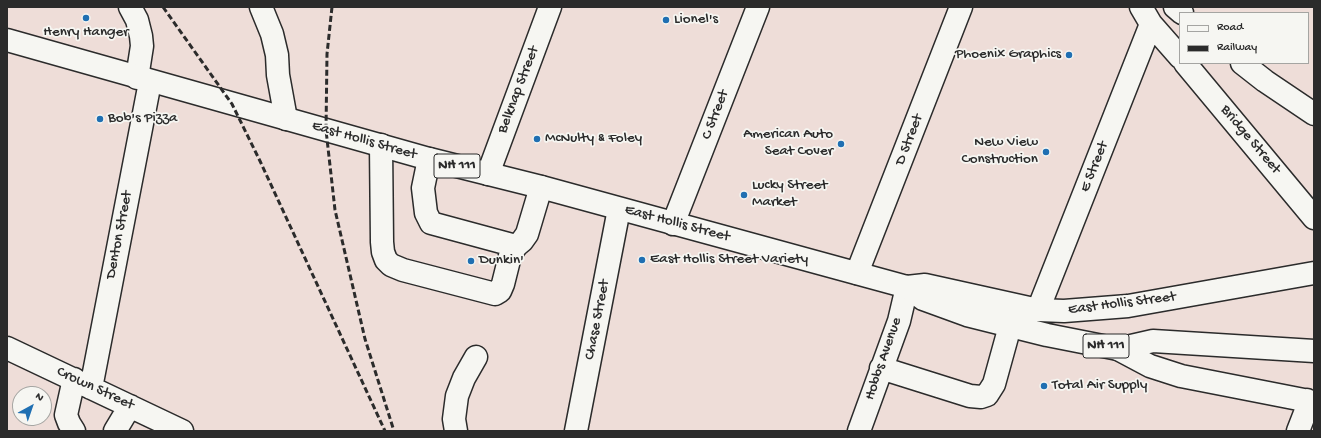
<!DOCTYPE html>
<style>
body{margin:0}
#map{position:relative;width:1321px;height:438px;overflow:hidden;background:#eeddd8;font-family:"Gochi Hand",sans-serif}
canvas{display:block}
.frame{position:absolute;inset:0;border:8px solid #2b2b2b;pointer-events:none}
.legend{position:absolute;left:1179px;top:12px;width:130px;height:52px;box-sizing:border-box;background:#f6f6f2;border:1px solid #a5a5a2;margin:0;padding:5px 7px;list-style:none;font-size:12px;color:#2b2b2b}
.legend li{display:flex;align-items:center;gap:8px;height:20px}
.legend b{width:20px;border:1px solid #a5a5a2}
.north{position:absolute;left:12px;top:386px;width:40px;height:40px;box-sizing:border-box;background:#f6f6f2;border:1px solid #a5a5a2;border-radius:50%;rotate:40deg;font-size:11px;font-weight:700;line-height:16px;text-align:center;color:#2b2b2b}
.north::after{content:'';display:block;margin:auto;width:14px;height:18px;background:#1f6fb2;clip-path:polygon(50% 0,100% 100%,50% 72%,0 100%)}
</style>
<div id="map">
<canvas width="1321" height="438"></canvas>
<div class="frame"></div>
<ul class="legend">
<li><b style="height:5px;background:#f6f6f2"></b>Road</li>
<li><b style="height:5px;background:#2b2b2b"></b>Railway</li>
</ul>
<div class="north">N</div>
</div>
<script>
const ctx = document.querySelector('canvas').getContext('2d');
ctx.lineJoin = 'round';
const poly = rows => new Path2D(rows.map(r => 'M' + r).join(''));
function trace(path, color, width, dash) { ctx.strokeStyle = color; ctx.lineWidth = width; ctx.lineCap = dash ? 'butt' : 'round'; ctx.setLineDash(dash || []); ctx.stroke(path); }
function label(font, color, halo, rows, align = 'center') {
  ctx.font = font + ' "Gochi Hand",sans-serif'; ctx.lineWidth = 3.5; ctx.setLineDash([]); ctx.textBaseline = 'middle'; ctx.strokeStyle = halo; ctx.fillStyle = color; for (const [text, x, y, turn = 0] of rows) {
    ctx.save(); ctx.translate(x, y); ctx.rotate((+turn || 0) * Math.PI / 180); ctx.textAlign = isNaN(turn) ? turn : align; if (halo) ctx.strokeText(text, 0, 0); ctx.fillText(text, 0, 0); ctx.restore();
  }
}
const minor = poly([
 [130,7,137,20,141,36,142,46,137,78],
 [261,7,272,34,277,55,278,75,286,119],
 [1141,7,1151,24,1180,57],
 [1175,7,1182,13],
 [1185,63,1314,218],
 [1242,63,1265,81,1314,114],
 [381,145,382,242,383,252,386,260,391,265,403,270,495,294,500,291,503,284,510,256,516,246],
 [429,159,423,188,426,213,431,223,516,246,522,241,527,234,541,187],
 [488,174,550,7],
 [673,224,758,7],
 [857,273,961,7],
 [1038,310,1151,24],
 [7,348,182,431],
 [1118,349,1150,366,1181,376,1314,402],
 [881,368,970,396,981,397,987,395,994,384,1010,326],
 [91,388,150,82],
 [74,431,69,423,66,415,74,379],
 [115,431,130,406],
 [456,431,454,419,457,396,464,378,476,357],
 [576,431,619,209],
 [859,431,899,321,907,287],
 [1298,431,1305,413,1307,400]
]);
const major = poly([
 [7,40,429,159,541,187,907,287,923,299,967,315,1047,335,1118,349,1153,341,1314,351],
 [907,287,925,285,1038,310,1064,311,1128,306,1314,273]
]);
const rail = poly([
 [163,7,232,104,260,161,385,431],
 [332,7,327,54,326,130,335,210,365,339,394,431]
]);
const markers = [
 [86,18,4,"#1f6fb2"],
 [666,20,4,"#1f6fb2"],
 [1069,55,4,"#1f6fb2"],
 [100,119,4,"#1f6fb2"],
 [537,139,4,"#1f6fb2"],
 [841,144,4,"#1f6fb2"],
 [1046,152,4,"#1f6fb2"],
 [744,195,4,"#1f6fb2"],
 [642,260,4,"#1f6fb2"],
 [471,261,4,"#1f6fb2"],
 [1044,386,4,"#1f6fb2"]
];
const shields = [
 [457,166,46],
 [1106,346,46]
];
const shieldNames = [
 ["NH 111",457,166],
 ["NH 111",1106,346]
];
const poiNames = [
 ["Lionel's",674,20],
 ["Henry Hanger",86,33,"center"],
 ["Phoenix Graphics",1061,55,"right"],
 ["Bob's Pizza",108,119],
 ["American Auto",833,135,"right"],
 ["Seat Cover",833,152,"right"],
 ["McNulty & Foley",545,139],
 ["New View",1038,143,"right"],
 ["Construction",1038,160,"right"],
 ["Lucky Street",752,186],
 ["Market",752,203],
 ["East Hollis Street Variety",650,260],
 ["Dunkin'",479,261],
 ["Total Air Supply",1052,386]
];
const streetNames = [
 ["Belknap Street",519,90,-69],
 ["C Street",716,115,-69],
 ["D Street",910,140,-69],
 ["Bridge Street",1250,140,50],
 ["East Hollis Street",364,141,16],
 ["E Street",1095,167,-68],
 ["East Hollis Street",677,224,15],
 ["Denton Street",120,235,-79],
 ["East Hollis Street",1122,304,-7],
 ["Chase Street",598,320,-79],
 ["Hobbs Avenue",884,359,-71],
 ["Crown Street",95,389,25]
];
trace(minor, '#2b2b2b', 25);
trace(major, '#2b2b2b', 25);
trace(minor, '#f6f6f2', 22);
trace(major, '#f6f6f2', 22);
trace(rail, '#2b2b2b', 3, [6, 3]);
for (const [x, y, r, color] of markers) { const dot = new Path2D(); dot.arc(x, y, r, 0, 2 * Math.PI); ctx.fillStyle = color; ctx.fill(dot); trace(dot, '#f6f6f2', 1.5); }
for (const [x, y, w] of shields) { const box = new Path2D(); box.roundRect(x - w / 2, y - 12, w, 24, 3); ctx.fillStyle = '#f6f6f2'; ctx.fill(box); trace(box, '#2b2b2b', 1); }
label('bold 14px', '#2b2b2b', null, shieldNames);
label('15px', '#2b2b2b', '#f6f6f2', poiNames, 'left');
label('15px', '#2b2b2b', '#f6f6f2', streetNames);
</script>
